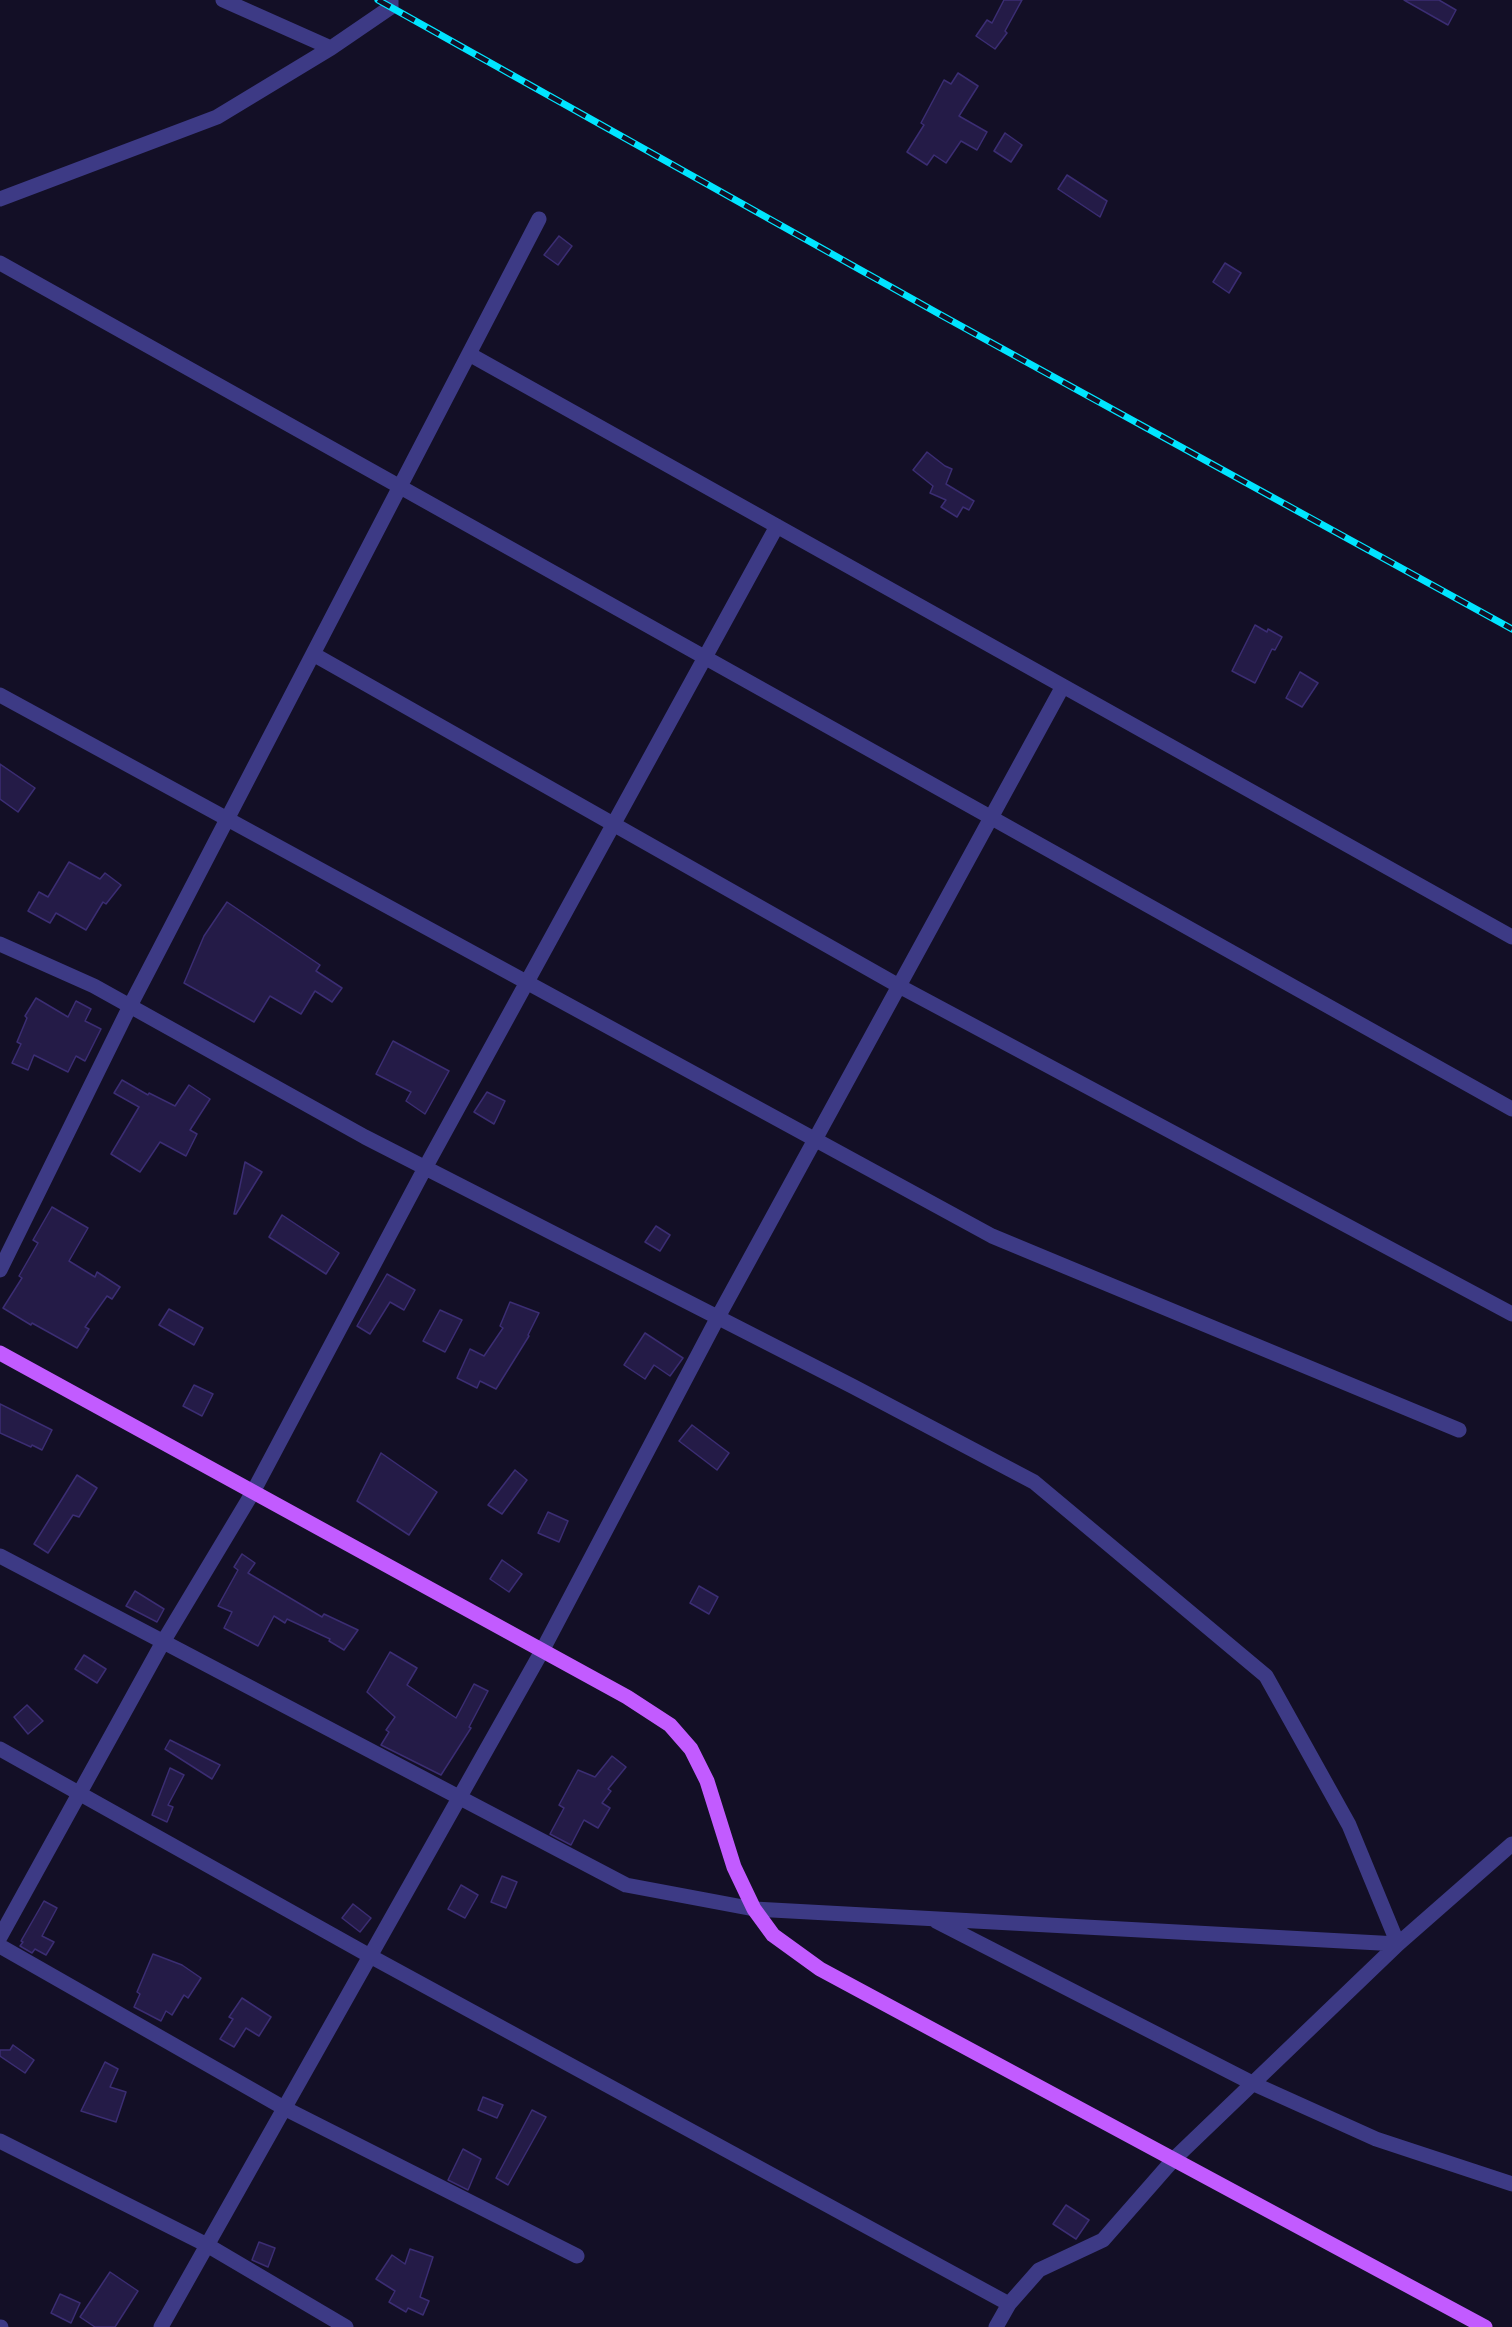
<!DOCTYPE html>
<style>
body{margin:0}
canvas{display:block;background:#130f26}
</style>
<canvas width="1512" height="2327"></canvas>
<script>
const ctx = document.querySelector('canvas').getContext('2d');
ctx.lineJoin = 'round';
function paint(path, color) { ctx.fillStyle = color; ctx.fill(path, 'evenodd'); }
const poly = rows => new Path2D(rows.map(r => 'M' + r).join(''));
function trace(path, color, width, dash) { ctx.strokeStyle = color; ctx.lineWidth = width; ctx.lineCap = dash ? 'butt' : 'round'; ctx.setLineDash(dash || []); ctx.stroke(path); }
const building = poly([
 [1004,0,1022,0,1005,31,1007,33,995,49,976,36,987,20,992,23,1004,0],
 [1404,0,1439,0,1456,10,1448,25,1404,0],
 [958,73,978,86,959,116,987,132,977,150,961,141,946,163,934,155,927,165,907,152,924,125,921,123,944,80,951,84,958,73],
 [1005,133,1022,145,1011,162,994,151,1005,133],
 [1067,175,1107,201,1100,217,1058,189,1067,175],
 [559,236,572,246,558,265,544,255,559,236],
 [1225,263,1241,273,1229,293,1213,282,1225,263],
 [927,452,945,466,952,469,946,484,974,501,969,510,963,507,957,517,941,507,946,500,930,493,933,486,913,470,927,452],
 [1255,625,1267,632,1268,629,1282,637,1275,650,1272,649,1255,683,1232,671,1255,625],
 [1300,672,1318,683,1302,707,1286,698,1300,672],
 [0,764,35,788,18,812,0,799,0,764],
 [69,862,100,879,105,873,121,885,106,904,103,902,86,930,56,913,50,923,28,911,39,892,48,897,69,862],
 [227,902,320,965,316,971,342,988,332,1002,315,991,301,1014,270,996,254,1022,184,983,204,936,227,902],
 [36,998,68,1017,76,1001,91,1009,85,1021,101,1029,85,1061,76,1056,68,1072,34,1055,28,1070,12,1063,21,1044,17,1042,27,1018,25,1016,36,998],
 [393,1041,449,1071,425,1114,406,1101,411,1092,376,1074,393,1041],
 [122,1080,148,1095,149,1093,175,1106,189,1085,210,1099,190,1130,197,1134,186,1156,160,1142,140,1172,111,1154,139,1107,114,1093,122,1080],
 [487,1092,505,1101,494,1124,474,1112,487,1092],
 [245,1162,262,1172,236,1214,234,1214,245,1162],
 [52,1207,88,1228,69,1261,95,1277,97,1272,120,1287,112,1299,107,1296,85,1327,89,1329,77,1348,32,1323,31,1325,3,1308,22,1278,19,1276,38,1243,33,1240,52,1207],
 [282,1215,339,1253,326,1274,269,1237,282,1215],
 [656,1226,670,1235,660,1251,645,1242,656,1226],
 [387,1274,415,1290,404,1310,390,1302,370,1334,357,1326,387,1274],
 [510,1302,539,1313,528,1335,529,1336,496,1389,480,1381,477,1388,457,1378,470,1349,484,1356,503,1328,500,1326,510,1302],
 [169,1309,203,1328,194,1345,159,1325,169,1309],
 [440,1310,462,1320,445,1352,423,1341,440,1310],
 [645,1333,683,1358,670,1376,654,1365,645,1379,624,1365,645,1333],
 [194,1385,213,1394,202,1416,183,1406,194,1385],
 [0,1404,52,1430,42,1450,32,1445,31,1447,0,1433,0,1404],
 [692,1425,729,1453,717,1470,679,1441,692,1425],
 [381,1453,437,1492,409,1535,357,1501,381,1453],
 [515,1470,527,1480,502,1514,488,1505,515,1470],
 [77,1475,97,1488,79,1517,73,1515,48,1553,34,1544,77,1475],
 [548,1512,568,1521,559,1542,538,1533,548,1512],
 [242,1554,255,1563,248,1573,322,1617,324,1614,358,1630,344,1650,329,1641,330,1639,287,1619,285,1623,274,1616,258,1646,224,1628,232,1612,218,1606,238,1570,234,1567,242,1554],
 [502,1560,522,1574,509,1592,490,1579,502,1560],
 [699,1586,718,1597,709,1614,690,1603,699,1586],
 [135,1591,164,1609,157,1622,126,1606,135,1591],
 [390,1652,417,1668,407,1685,456,1718,474,1684,488,1691,469,1727,471,1728,441,1775,381,1745,389,1732,386,1730,395,1717,367,1692,390,1652],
 [84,1655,106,1669,97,1683,75,1669,84,1655],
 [27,1705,43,1721,28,1734,14,1717,27,1705],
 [170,1740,220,1765,212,1779,165,1749,170,1740],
 [612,1756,626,1767,608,1789,611,1791,602,1803,610,1808,598,1828,584,1820,571,1845,550,1834,564,1808,559,1805,578,1770,595,1777,612,1756],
 [170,1768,184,1775,168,1805,173,1807,167,1822,152,1815,170,1768],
 [502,1876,517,1882,506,1908,491,1902,502,1876],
 [461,1885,478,1895,465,1918,448,1909,461,1885],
 [44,1901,57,1908,42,1936,54,1942,46,1955,35,1949,32,1953,20,1946,23,1942,21,1941,44,1901],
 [353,1904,371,1918,360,1932,342,1918,353,1904],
 [153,1954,182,1965,201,1978,188,1998,184,1995,172,2015,166,2011,161,2021,134,2007,140,1994,137,1992,153,1954],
 [242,1998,271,2017,259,2036,246,2028,234,2047,220,2039,233,2019,229,2017,242,1998],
 [13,2045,34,2060,25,2073,0,2056,0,2050,10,2050,13,2045],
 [105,2062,118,2069,110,2087,126,2092,116,2122,81,2111,105,2062],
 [483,2097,503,2105,497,2118,478,2110,483,2097],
 [532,2110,546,2117,508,2185,496,2178,532,2110],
 [463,2149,481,2159,468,2190,448,2180,463,2149],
 [1066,2205,1089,2220,1076,2239,1053,2224,1066,2205],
 [259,2242,275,2248,268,2267,252,2260,259,2242],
 [410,2249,433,2257,420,2297,429,2301,423,2315,408,2308,406,2312,389,2302,395,2291,376,2279,392,2255,405,2264,410,2249],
 [110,2272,138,2291,115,2327,95,2327,80,2317,110,2272],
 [60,2294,80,2303,71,2323,51,2313,60,2294]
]);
const minor = poly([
 [223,0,331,48],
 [0,199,217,117,331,48,391,7,391,0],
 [0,263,1512,1109],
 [469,354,1512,937],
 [313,654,899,986,1512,1314],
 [0,695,992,1236,1459,1430],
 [0,944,94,986,365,1137,854,1387,1034,1482,1266,1676,1349,1825,1398,1944],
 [0,1270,130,1006,539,219],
 [0,1556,626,1885,754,1909,1398,1944],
 [0,1749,370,1956,1009,2304],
 [936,1921,1254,2084,1376,2139,1512,2184],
 [0,1937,163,1642,253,1492,425,1168,777,526],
 [0,1946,284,2108,577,2256],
 [0,2141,207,2245,346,2327],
 [0,2327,1,2327],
 [161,2327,542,1651,718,1317,1063,686],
 [996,2327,1009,2304,1039,2270,1103,2240,1174,2159,1398,1944,1512,1844]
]);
const primary = poly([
 [0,1353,627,1697,670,1725,691,1749,707,1781,734,1867,754,1909,773,1935,820,1969,1485,2327]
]);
const rail = poly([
 [378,0,941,315,1512,629]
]);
paint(building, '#241b47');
trace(building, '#3b2d73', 1.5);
trace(minor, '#3d3a85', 15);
trace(primary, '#c25bff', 15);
trace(rail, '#00e5ff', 7);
trace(rail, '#130f26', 4.5, [14]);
</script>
